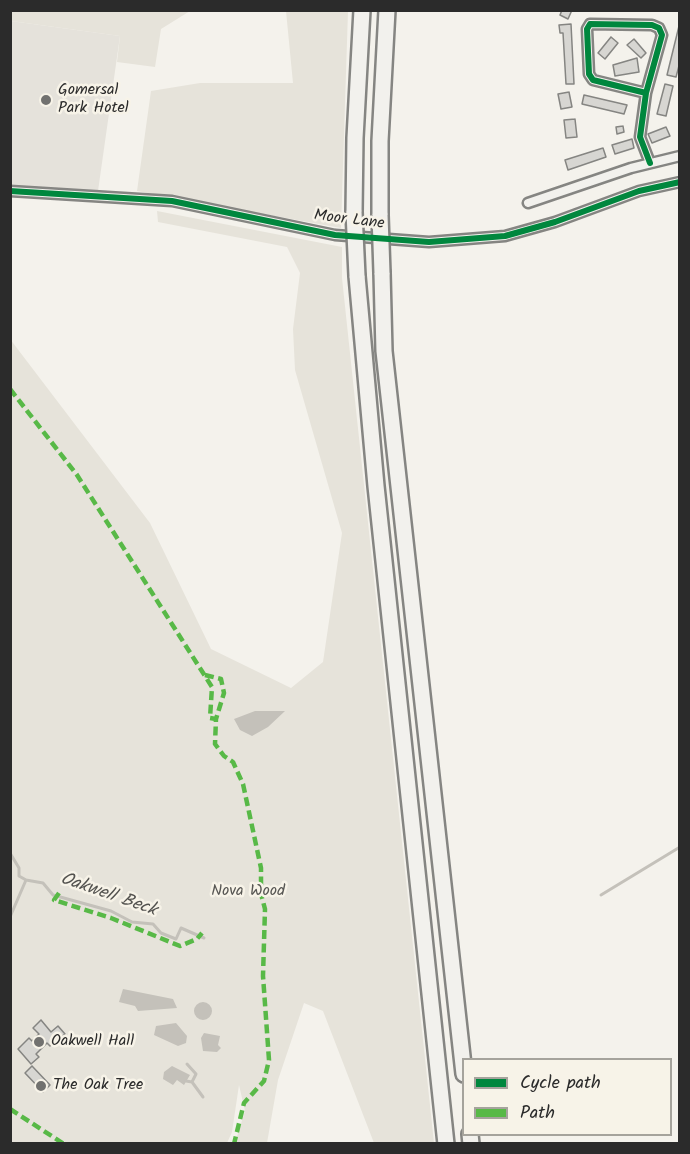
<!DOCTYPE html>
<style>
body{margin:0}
#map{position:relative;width:690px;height:1154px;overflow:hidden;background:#f4f2ec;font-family:Kalam,sans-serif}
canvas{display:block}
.frame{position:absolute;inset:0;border:12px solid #2b2b2b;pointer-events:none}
.legend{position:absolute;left:462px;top:1058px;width:210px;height:78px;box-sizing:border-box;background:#f7f3e8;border:2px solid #a5a39c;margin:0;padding:8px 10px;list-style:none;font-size:18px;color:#2b2b2b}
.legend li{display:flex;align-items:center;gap:12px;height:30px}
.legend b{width:30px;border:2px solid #a5a39c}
</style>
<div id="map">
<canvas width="690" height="1154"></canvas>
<div class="frame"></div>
<ul class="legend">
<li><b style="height:8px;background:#00873e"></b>Cycle path</li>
<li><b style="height:8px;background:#58b947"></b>Path</li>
</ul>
</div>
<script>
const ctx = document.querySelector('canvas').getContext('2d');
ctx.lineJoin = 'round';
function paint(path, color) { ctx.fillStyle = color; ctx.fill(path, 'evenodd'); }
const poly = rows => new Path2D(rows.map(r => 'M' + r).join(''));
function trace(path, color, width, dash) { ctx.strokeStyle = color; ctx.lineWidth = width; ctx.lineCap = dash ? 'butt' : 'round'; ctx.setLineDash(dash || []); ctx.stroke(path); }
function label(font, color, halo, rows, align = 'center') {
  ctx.font = font + ' Kalam,sans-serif'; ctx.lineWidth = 5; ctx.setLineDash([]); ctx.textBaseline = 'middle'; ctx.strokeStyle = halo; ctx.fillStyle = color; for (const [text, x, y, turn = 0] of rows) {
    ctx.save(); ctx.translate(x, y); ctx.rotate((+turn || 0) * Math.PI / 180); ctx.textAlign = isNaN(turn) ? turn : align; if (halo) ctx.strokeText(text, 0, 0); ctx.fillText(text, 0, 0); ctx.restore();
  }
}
const built = poly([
 [11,21,120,36,97,198,11,191]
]);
const green = poly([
 [10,11,11,10,190,11,161,29,155,67,117,62,120,36,11,21],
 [286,11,348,11,341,228,137,191,151,91,200,83,293,83],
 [157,211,342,247,342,278,434,1143,374,1143,323,1011,304,1003,278,1080,267,1143,235,1143,245,1111,239,1085,232,1132,227,1143,11,1143,10,339,150,523,211,649,291,688,323,662,342,533,295,370,293,329,300,273,287,247,158,222]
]);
const water = poly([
 [255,711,285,711,268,727,252,736,240,730,234,719],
 [123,989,173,999,177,1008,138,1011,135,1006,119,1002],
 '194 1011a9 9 0 1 1 18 0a9 9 0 1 1-18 0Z',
 [176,1023,187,1036,186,1043,178,1046,154,1035,156,1026],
 [204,1033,220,1036,218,1045,221,1048,217,1052,203,1051,201,1038],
 [172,1066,190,1075,184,1085,177,1080,173,1085,163,1079,164,1072]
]);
const stream = poly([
 [10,853,19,868,19,876,26,880,43,883,53,895,111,911,132,922,153,924,161,933,176,939,181,928,204,938],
 [601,895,680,847],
 [10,917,26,880],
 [187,1064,196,1074,192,1082],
 [186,1081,192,1082,203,1097]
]);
const building = poly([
 [562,10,572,10,568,19,560,15,562,10],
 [571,24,574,84,566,84,563,33,560,33,559,25,571,24],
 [679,26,680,62,676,77,667,75,679,26],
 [611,37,618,43,605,59,598,53,611,37],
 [634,39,646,53,641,58,627,45,634,39],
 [637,58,639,72,615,76,613,65,637,58],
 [665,84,673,86,666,116,657,114,665,84],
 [569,92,572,107,561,109,558,94,569,92],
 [584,95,627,105,624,114,582,104,584,95],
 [575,119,577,137,566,138,564,120,575,119],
 [623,126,624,132,617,134,616,127,623,126],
 [666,127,670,136,652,143,648,134,666,127],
 [632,139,634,148,615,154,612,145,632,139],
 [603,148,606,157,568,170,565,160,603,148],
 [41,1020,51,1032,58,1026,65,1034,50,1046,47,1043,36,1054,39,1057,31,1064,18,1049,29,1038,32,1041,39,1034,33,1028,41,1020],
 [32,1066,50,1085,43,1092,25,1073,32,1066]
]);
const street = poly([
 [646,93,662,35,659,28,652,25,590,24,587,29,589,74,593,80,646,93,640,137,650,163],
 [10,191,172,201,335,235,429,242,505,236,555,222,639,191,680,182],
 [528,203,631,168,680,156]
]);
const highway = poly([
 [354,212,355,138,362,10],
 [380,215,380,141,387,10],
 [382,273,384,351,464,1074],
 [357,276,376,486,446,1144],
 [470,1134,471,1144]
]);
const highwayBridge = poly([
 [354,212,357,276],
 [380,215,382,273]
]);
const quiet = poly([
 [10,389,77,475,212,687,210,718,216,719,215,744,224,756,233,762,243,784,261,868,261,894,265,909,263,976,269,1060,264,1081,244,1103,234,1144],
 [205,675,221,679,224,693,216,719],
 [59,893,54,900,111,918,180,946,197,939,202,933],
 [10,1109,64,1144]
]);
const cycleway = poly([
 [646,93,662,35,659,28,652,25,590,24,587,29,589,74,593,80,646,93,640,137,650,163],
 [10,191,172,201,335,235,429,242,505,236,555,222,639,191,680,182]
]);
const markers = [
 [46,100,6,"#71716f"],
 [39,1042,6,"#71716f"],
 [41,1086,6,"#71716f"]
];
const poiNames = [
 ["Gomersal",58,91],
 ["Park Hotel",58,109],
 ["Oakwell Hall",51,1042],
 ["The Oak Tree",53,1086]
];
const streetNames = [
 ["Moor Lane",349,221,7]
];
const parkNames = [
 ["Nova Wood",248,892]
];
const waterNames = [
 ["Oakwell Beck",108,896,19]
];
paint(built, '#e5e2db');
paint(green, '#e6e3da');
paint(water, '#c4c1ba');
trace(stream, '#c4c1ba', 3);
paint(building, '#d7d6d2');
trace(building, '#858582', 1.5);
trace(street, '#858582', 13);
trace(highway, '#858582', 20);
trace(street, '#f2f1ed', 8);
trace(highway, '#f2f1ed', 15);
trace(highwayBridge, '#858582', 20, []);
trace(highwayBridge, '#f2f1ed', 15);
trace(quiet, '#58b947', 4.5, [9, 4.5]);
trace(cycleway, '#00873e', 6);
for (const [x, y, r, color] of markers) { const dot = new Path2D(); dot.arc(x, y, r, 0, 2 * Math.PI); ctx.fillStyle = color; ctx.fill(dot); trace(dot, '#f7f3e8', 2); }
label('16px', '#2b2b2b', '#f7f3e8', poiNames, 'left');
label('16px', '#2b2b2b', '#f7f3e8', streetNames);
label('16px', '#575653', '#f7f3e8', parkNames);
label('italic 18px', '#53524f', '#f7f3e8', waterNames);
</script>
